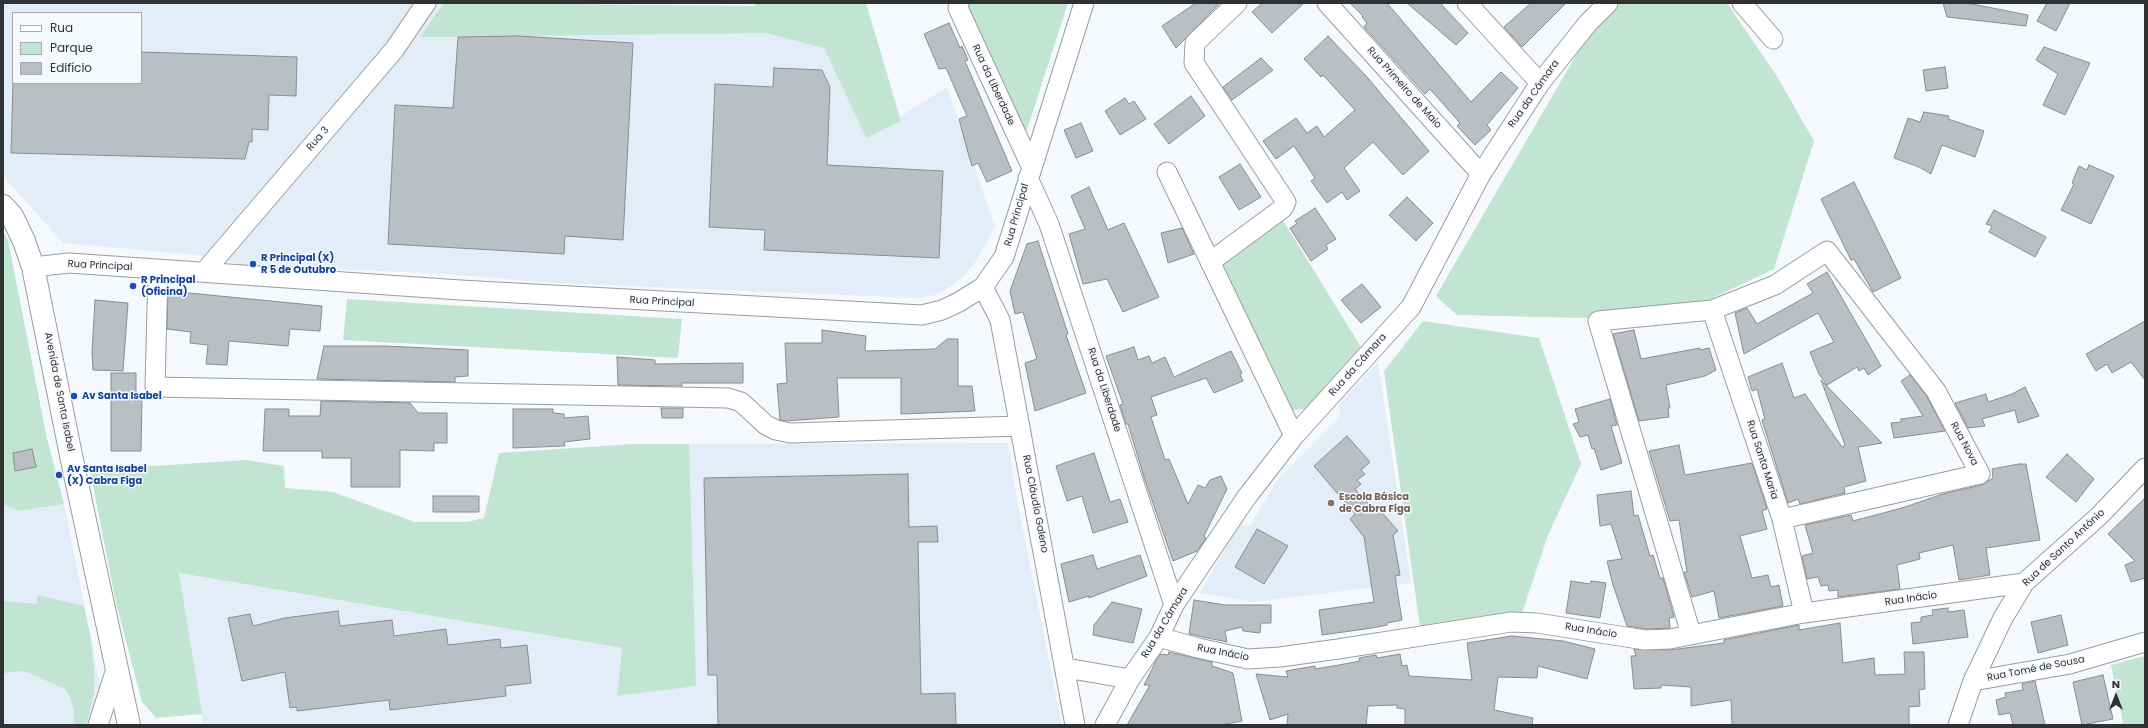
<!DOCTYPE html>
<meta charset="utf-8">
<style>
body{margin:0}
#map{position:relative;width:2148px;height:728px;overflow:hidden;background:#f5f9fd;font-family:Poppins,sans-serif}
canvas{display:block}
.frame{position:absolute;inset:0;border:4px solid #303133;pointer-events:none}
.legend{position:absolute;left:12px;top:12px;width:130px;height:72px;box-sizing:border-box;background:#f5f9fd;border:1px solid #a6a9ac;margin:0;padding:5px 7px;list-style:none;font-size:12px;color:#303133}
.legend li{display:flex;align-items:center;gap:8px;height:20px}
.legend b{width:20px;border:1px solid #a6a9ac}
.north{position:absolute;left:2096px;top:676px;width:40px;height:40px;-webkit-text-stroke:3px #f5f9fd;paint-order:stroke;rotate:0deg;font-size:11px;font-weight:700;line-height:16px;text-align:center;color:#303133}
.north::after{content:'';display:block;margin:auto;width:14px;height:18px;background:#303133;clip-path:polygon(50% 0,100% 100%,50% 72%,0 100%)}
</style>
<div id="map">
<canvas width="2148" height="728"></canvas>
<div class="frame"></div>
<ul class="legend">
<li><b style="height:5px;background:#fff"></b>Rua</li>
<li><b style="height:11px;background:#c2e4d2"></b>Parque</li>
<li><b style="height:11px;background:#babfc3"></b>Edifício</li>
</ul>
<div class="north">N</div>
</div>
<script>
const ctx = document.querySelector('canvas').getContext('2d');
ctx.lineJoin = 'round';
function paint(path, color) { ctx.fillStyle = color; ctx.fill(path, 'evenodd'); }
const poly = rows => new Path2D(rows.map(r => 'M' + r).join(''));
function trace(path, color, width, dash) { ctx.strokeStyle = color; ctx.lineWidth = width; ctx.lineCap = dash ? 'butt' : 'round'; ctx.setLineDash(dash || []); ctx.stroke(path); }
function label(font, color, halo, rows, align = 'center') {
  ctx.font = font + ' Poppins,sans-serif'; ctx.lineWidth = 3; ctx.setLineDash([]); ctx.textBaseline = 'middle'; ctx.strokeStyle = halo; ctx.fillStyle = color; for (const [text, x, y, turn = 0] of rows) {
    ctx.save(); ctx.translate(x, y); ctx.rotate((+turn || 0) * Math.PI / 180); ctx.textAlign = isNaN(turn) ? turn : align; if (halo) ctx.strokeText(text, 0, 0); ctx.fillText(text, 0, 0); ctx.restore();
  }
}
const built = poly([
 [3,3,514,3,755,6,824,48,866,138,947,87,995,227,976,261,966,274,950,287,936,295,916,298,553,283,446,274,243,265,197,255,63,243,3,176],
 [13,13,141,13,141,83,13,83],
 [1378,362,1411,583,1252,602,1200,593,1239,525,1250,526,1277,480,1340,417,1339,404],
 [3,430,47,439,64,504,108,725,3,725],
 [1008,443,1018,505,1062,725,203,725,178,573,622,648,617,696,696,686,633,444]
]);
const green = poly([
 [444,3,755,6,755,3,866,3,901,121,866,138,824,48,766,33,420,37],
 [966,3,1068,3,1026,133],
 [1620,3,1727,3,1776,75,1814,141,1774,269,1702,303,1584,318,1457,315,1436,296,1589,33],
 [1281,217,1361,347,1305,409,1287,411,1224,275,1224,261],
 [3,232,8,240,47,439,64,504,18,511,3,504],
 [347,299,682,319,678,358,343,340],
 [1423,321,1539,338,1581,464,1548,535,1522,613,1420,627,1384,371],
 [633,444,689,444,696,686,617,696,622,648,179,573,202,714,156,718,142,702,116,603,90,470,246,460,284,466,285,488,333,492,415,522,467,522,484,518,499,453],
 [37,595,84,606,91,639,94,670,94,693,86,725,74,725,74,711,70,697,65,689,24,671,3,673,3,601,37,604],
 [2145,656,2145,725,2112,725,2123,723,2111,665]
]);
const building = poly([
 [1196,3,1220,3,1176,48,1162,26,1196,3],
 [1262,3,1304,3,1272,33,1252,12,1262,3],
 [1350,3,1387,3,1471,102,1501,72,1518,88,1487,125,1491,130,1475,145,1457,126,1460,123,1430,89,1425,94,1364,27,1367,23,1362,17,1363,16,1350,3],
 [1407,3,1440,3,1468,33,1456,45,1407,3],
 [1531,3,1566,3,1522,47,1504,27,1531,3],
 [1943,3,1967,3,2028,15,2026,26,1947,17,1943,3],
 [2047,3,2070,3,2056,31,2037,21,2047,3],
 [949,23,960,48,962,46,968,60,965,61,1012,171,987,182,978,163,972,166,968,153,959,119,967,116,946,68,939,69,924,34,949,23],
 [518,36,633,43,623,240,565,236,564,254,388,244,395,105,453,108,458,37,518,36],
 [1328,36,1367,77,1429,151,1403,175,1373,142,1344,168,1360,191,1347,200,1342,192,1327,203,1311,181,1315,178,1294,146,1276,159,1263,141,1296,118,1307,133,1317,126,1324,137,1355,110,1323,75,1321,77,1304,59,1328,36],
 [2044,47,2090,63,2065,115,2043,105,2058,74,2036,60,2044,47],
 [141,52,297,57,296,96,269,95,268,130,252,129,252,142,249,142,245,159,11,153,13,83,141,83,141,52],
 [1261,58,1273,70,1232,100,1223,87,1261,58],
 [1945,67,1948,88,1926,91,1923,70,1945,67],
 [774,68,822,70,830,87,827,165,943,171,939,258,764,250,765,230,709,227,715,84,773,87,774,68],
 [1191,96,1205,116,1169,144,1154,124,1191,96],
 [1125,98,1129,104,1134,101,1146,119,1120,135,1105,111,1125,98],
 [1924,112,1949,116,1948,119,1984,131,1975,157,1942,145,1931,174,1919,167,1894,158,1908,118,1920,122,1924,112],
 [1081,123,1093,151,1076,158,1064,130,1081,123],
 [1240,164,1261,197,1239,210,1219,177,1240,164],
 [2089,165,2114,176,2091,224,2061,210,2074,184,2072,183,2079,166,2087,170,2089,165],
 [1854,182,1901,278,1873,292,1854,259,1851,260,1821,199,1854,182],
 [1089,187,1108,230,1124,223,1159,297,1123,312,1107,279,1083,284,1069,234,1085,229,1071,196,1089,187],
 [1407,197,1433,223,1416,241,1389,215,1407,197],
 [1315,208,1336,239,1326,245,1328,249,1311,261,1290,228,1297,224,1295,221,1315,208],
 [1994,210,2046,237,2035,257,1989,232,1992,226,1986,224,1994,210],
 [1182,228,1194,254,1168,263,1161,233,1182,228],
 [1038,241,1068,334,1066,335,1086,393,1035,411,1025,363,1037,359,1023,312,1015,314,1010,291,1027,244,1038,241],
 [1827,272,1881,366,1868,375,1864,368,1859,371,1857,367,1827,385,1819,374,1810,352,1834,342,1818,313,1744,354,1735,313,1747,308,1757,324,1813,293,1807,284,1827,272],
 [1362,284,1381,307,1361,323,1341,300,1362,284],
 [168,291,322,306,320,331,290,329,288,346,229,341,227,365,206,364,208,345,190,343,191,332,167,329,168,291],
 [95,300,128,303,123,371,93,370,92,353,95,300],
 [2145,321,2145,380,2131,362,2112,373,2107,364,2096,371,2086,354,2145,321],
 [822,330,866,336,865,351,935,349,947,339,958,339,958,386,972,386,975,411,901,414,901,378,837,378,839,417,786,421,780,420,777,384,787,383,785,343,822,343,822,330],
 [1634,330,1641,359,1700,348,1700,350,1709,348,1716,370,1705,376,1666,385,1670,408,1668,408,1669,417,1639,421,1613,334,1634,330],
 [324,346,385,346,468,350,468,376,455,377,455,382,317,379,324,346],
 [1134,347,1138,360,1149,356,1152,363,1165,357,1174,377,1231,351,1242,373,1240,374,1243,381,1214,393,1206,378,1151,397,1157,415,1151,417,1165,460,1169,459,1188,504,1198,485,1205,488,1210,480,1221,476,1227,489,1204,536,1206,538,1197,551,1173,561,1144,477,1128,424,1126,424,1120,405,1123,404,1106,356,1134,347],
 [617,357,655,360,655,364,743,363,743,383,682,383,682,386,618,385,617,357],
 [1782,363,1794,398,1805,394,1842,447,1845,445,1821,380,1882,443,1858,447,1866,481,1844,487,1845,493,1800,504,1798,499,1788,503,1762,420,1765,419,1757,389,1752,391,1748,377,1782,363],
 [111,373,136,373,136,397,142,397,141,451,111,451,111,373],
 [1910,375,1927,397,1945,431,1894,438,1891,423,1901,422,1901,419,1923,416,1901,381,1910,375],
 [2025,387,2039,416,2018,423,2015,410,1982,419,1985,426,1968,428,1955,403,1986,394,1988,402,2012,394,2025,387],
 [1610,399,1617,425,1611,426,1622,463,1601,470,1594,448,1592,449,1588,435,1580,437,1573,424,1579,422,1575,409,1610,399],
 [321,401,410,403,418,413,447,413,447,443,434,443,434,451,400,450,400,487,351,487,351,458,322,458,322,451,263,451,265,409,289,409,289,416,320,416,321,401],
 [661,408,683,408,683,418,662,418,661,408],
 [513,409,553,409,553,413,564,414,564,418,588,416,590,439,564,442,565,446,513,448,513,409],
 [1347,436,1370,462,1361,470,1365,474,1357,480,1361,484,1355,489,1375,511,1378,508,1398,531,1393,535,1400,575,1395,576,1402,620,1387,623,1387,625,1372,628,1322,635,1319,610,1374,602,1364,537,1350,519,1355,514,1314,466,1347,436],
 [1679,445,1685,475,1752,463,1767,509,1762,511,1767,529,1740,536,1752,578,1768,575,1771,587,1779,585,1783,606,1719,618,1714,591,1692,597,1684,572,1687,572,1679,520,1670,521,1649,451,1679,445],
 [32,449,36,467,15,471,13,453,32,449],
 [1094,453,1110,502,1120,499,1128,522,1093,533,1082,496,1067,501,1056,466,1094,453],
 [2067,454,2094,479,2076,502,2046,477,2067,454],
 [2019,464,2026,464,2040,540,1986,548,1990,575,1959,580,1953,545,1919,553,1920,559,1897,565,1900,589,1838,597,1838,590,1829,591,1828,585,1821,586,1818,577,1807,579,1802,556,1813,553,1805,525,1851,515,1853,521,1902,508,1943,494,1982,485,1993,478,1992,469,2019,464],
 [908,474,909,527,937,526,938,542,918,542,921,694,955,693,956,725,718,725,717,675,708,675,704,478,908,474],
 [1631,491,1634,516,1638,515,1650,556,1653,555,1660,578,1663,578,1674,617,1669,618,1670,628,1646,629,1627,626,1613,585,1607,561,1622,559,1611,524,1600,526,1597,495,1631,491],
 [433,496,479,496,479,512,433,512,433,496],
 [2145,498,2145,578,2131,582,2125,565,2135,561,2108,534,2145,498],
 [1257,529,1288,546,1264,584,1235,567,1257,529],
 [1093,555,1097,569,1140,555,1147,576,1089,598,1089,596,1069,602,1061,564,1093,555],
 [1571,581,1590,584,1591,581,1606,583,1600,618,1566,613,1571,581],
 [1194,600,1225,605,1271,605,1271,623,1261,623,1260,633,1243,631,1242,627,1225,631,1227,642,1189,634,1194,600],
 [1112,602,1142,609,1133,643,1093,635,1094,625,1112,602],
 [1948,608,1948,612,1964,610,1968,637,1913,644,1911,623,1921,622,1921,617,1933,615,1932,610,1948,608],
 [338,611,340,626,392,620,394,636,446,629,448,645,500,639,501,648,527,645,531,683,505,686,506,696,390,710,389,700,297,711,297,707,290,708,285,672,242,681,228,618,250,614,253,626,285,618,338,611],
 [2061,615,2068,645,2038,653,2031,622,2061,615],
 [1840,623,1843,663,1874,658,1875,675,1905,674,1904,652,1924,652,1925,689,1919,690,1920,706,1909,707,1909,725,1732,725,1731,700,1691,706,1691,687,1661,685,1661,688,1634,689,1631,656,1636,656,1634,649,1670,650,1724,643,1724,640,1799,625,1799,630,1840,623],
 [1512,636,1563,641,1595,649,1587,679,1538,666,1537,678,1498,677,1494,710,1533,718,1532,725,1405,725,1405,709,1397,708,1397,705,1368,706,1366,725,1287,725,1288,714,1270,720,1256,674,1288,677,1286,671,1315,666,1315,669,1339,665,1360,661,1359,658,1376,655,1377,658,1400,654,1402,666,1407,665,1409,676,1472,680,1467,643,1512,636],
 [1169,652,1212,662,1212,666,1233,673,1242,721,1221,725,1127,725,1150,685,1144,685,1157,659,1161,654,1168,655,1169,652],
 [2103,675,2113,719,2082,725,2073,682,2103,675],
 [2035,681,2045,725,2013,725,2010,713,1999,715,1996,700,2006,697,2005,693,2023,690,2022,684,2035,681]
]);
const minor = poly([
 [959,3,958,8,1031,166],
 [1327,3,1481,174],
 [1467,3,1540,83],
 [1742,3,1773,39],
 [1167,172,1294,436],
 [1028,178,1049,224,1174,605],
 [1210,262,1283,208,1286,202,1194,63,1195,43,1237,3],
 [33,267,69,263,460,290,922,315,942,310,959,302,983,287,1004,257,1084,3],
 [158,269,155,387,728,398,741,402,766,425,776,430,790,433,1020,426],
 [205,271,394,50,426,3],
 [983,287,1000,320,1075,725],
 [1712,310,1782,519,1804,613],
 [1691,634,1598,321,1712,310,1775,285,1827,251,1936,391,1980,474,1782,519],
 [1159,637,1198,648,1248,659,1280,657,1338,649,1511,622,1537,623,1645,640,1670,639,1804,613,2024,583],
 [1066,668,1130,679],
 [1973,681,2070,664,2145,642],
 [98,725,117,666],
 [1105,725,1130,679,1159,637,1174,605,1246,498,1294,436,1411,307,1481,174,1540,83,1588,23,1608,3],
 [1958,725,1973,681,2003,618,2024,583,2099,516,2145,468]
]);
const primary = poly([
 [3,206,12,216,24,241,33,267,73,465,129,725]
]);
const markers = [
 [253,264,4,"#1a4fb4"],
 [133,286,4,"#1a4fb4"],
 [74,396,4,"#1a4fb4"],
 [59,475,4,"#1a4fb4"],
 [1331,503,4,"#8d6e63"]
];
const streetNames = [
 ["Rua da Liberdade",993,85,65],
 ["Rua Primeiro de Maio",1404,88,48],
 ["Rua da Câmara",1534,94,-55],
 ["Rua 3",318,139,-49],
 ["Rua Principal",1017,215,-74],
 ["Rua Principal",100,266,3],
 ["Rua Principal",662,302,3],
 ["Rua da Câmara",1358,365,-48],
 ["Rua da Liberdade",1104,390,72],
 ["Avenida de Santa Isabel",59,392,79],
 ["Rua Nova",1964,444,62],
 ["Rua Santa Maria",1762,460,72],
 ["Rua Cláudio Galeno",1035,504,79],
 ["Rua de Santo António",2064,548,-43],
 ["Rua Inácio",1911,599,-8],
 ["Rua da Câmara",1165,623,-59],
 ["Rua Inácio",1591,631,9],
 ["Rua Inácio",1223,653,11],
 ["Rua Tomé de Sousa",2036,669,-11]
];
const transitNames = [
 ["R Principal (X)",261,258],
 ["R 5 de Outubro",261,270],
 ["R Principal",141,280],
 ["(Oficina)",141,292],
 ["Av Santa Isabel",82,396],
 ["Av Santa Isabel",67,469],
 ["(X) Cabra Figa",67,481]
];
const educationNames = [
 ["Escola Básica",1339,497],
 ["de Cabra Figa",1339,509]
];
paint(built, '#e3edf7');
paint(green, '#c2e4d2');
paint(building, '#babfc3');
trace(building, '#898d91', 1);
trace(minor, '#999da1', 21);
trace(primary, '#999da1', 24);
trace(minor, '#fff', 19);
trace(primary, '#fff', 22);
for (const [x, y, r, color] of markers) { const dot = new Path2D(); dot.arc(x, y, r, 0, 2 * Math.PI); ctx.fillStyle = color; ctx.fill(dot); trace(dot, '#f5f9fd', 1.5); }
label('10px', '#303133', '#f5f9fd', streetNames);
label('bold 10px', '#164399', '#f5f9fd', transitNames, 'left');
label('bold 10px', '#785e54', '#f5f9fd', educationNames, 'left');
</script>
